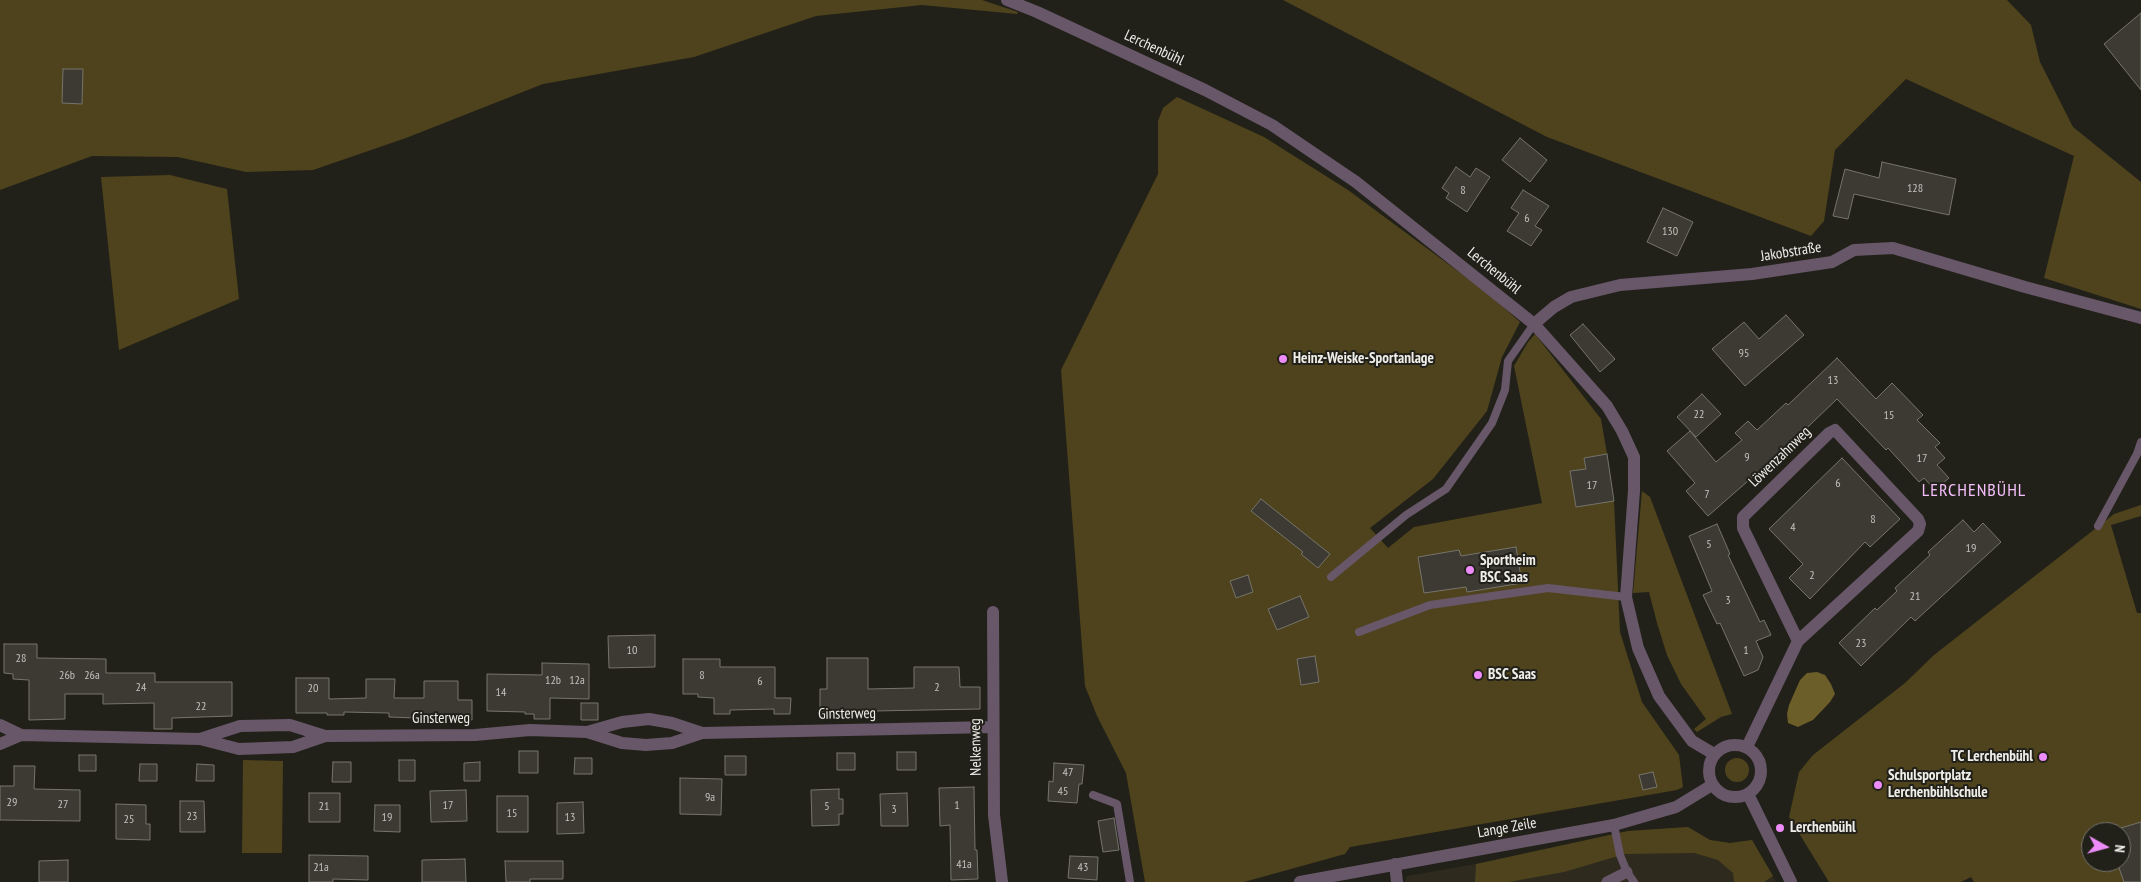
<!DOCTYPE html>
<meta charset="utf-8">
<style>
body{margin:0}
#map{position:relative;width:2141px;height:882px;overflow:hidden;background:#222119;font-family:"PT Sans Narrow",sans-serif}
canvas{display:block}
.north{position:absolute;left:2081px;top:822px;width:50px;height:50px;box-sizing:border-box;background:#222119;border:1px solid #74736c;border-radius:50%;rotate:97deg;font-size:14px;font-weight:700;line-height:20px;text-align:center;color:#efeee9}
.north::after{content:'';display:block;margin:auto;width:18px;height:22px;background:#ed8cf9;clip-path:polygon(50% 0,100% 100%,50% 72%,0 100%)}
</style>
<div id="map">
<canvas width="2141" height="882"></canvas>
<div class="north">N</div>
</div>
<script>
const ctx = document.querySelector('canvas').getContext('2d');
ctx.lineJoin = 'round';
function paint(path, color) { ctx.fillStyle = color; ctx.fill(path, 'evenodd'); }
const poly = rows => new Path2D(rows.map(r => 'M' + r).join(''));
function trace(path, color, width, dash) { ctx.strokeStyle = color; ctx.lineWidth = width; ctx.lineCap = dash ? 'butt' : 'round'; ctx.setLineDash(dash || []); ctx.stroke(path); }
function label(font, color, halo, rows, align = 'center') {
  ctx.font = font + ' "PT Sans Narrow",sans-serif'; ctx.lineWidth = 4; ctx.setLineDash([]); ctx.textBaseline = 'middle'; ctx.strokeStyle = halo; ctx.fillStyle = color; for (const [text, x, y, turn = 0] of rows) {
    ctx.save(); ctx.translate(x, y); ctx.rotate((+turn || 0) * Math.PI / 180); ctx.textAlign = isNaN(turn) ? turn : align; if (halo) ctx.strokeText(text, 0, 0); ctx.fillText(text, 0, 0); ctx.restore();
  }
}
const built = poly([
 [1688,827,1710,840,1730,843,1752,840,1776,882,1405,882,1407,876,1476,864,1628,831]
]);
const green = poly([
 [0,0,982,0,1018,12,1017,14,922,5,816,16,694,57,543,84,406,138,313,170,246,172,178,157,92,156,0,190],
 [1283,0,2007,0,2031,25,2040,62,2073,127,2141,182,2141,309,2044,278,2074,156,1906,79,1835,150,1824,221,1811,236,1547,137],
 [1177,97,1264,137,1348,190,1486,292,1520,322,1502,357,1487,411,1433,479,1370,528,1388,548,1414,527,1542,503,1514,366,1528,342,1535,334,1601,419,1607,454,1584,458,1586,469,1570,471,1576,507,1614,501,1620,632,1642,702,1679,755,1683,787,1677,790,1350,847,1345,854,1244,882,1145,882,1126,773,1097,716,1085,686,1061,370,1158,174,1158,121,1163,108],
 [170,175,227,189,239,299,119,350,101,177],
 [1642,491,1650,497,1732,714,1721,717,1697,732,1694,729,1706,719,1681,684,1667,655,1657,623,1649,592,1633,593],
 [2141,505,2141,516,2111,525,2137,613,2141,613,2141,882,1974,882,1971,877,1961,882,1829,882,1789,817,1799,772,1813,755,1905,683,1934,655,2114,514],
 [2091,832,2121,832,2121,862,2091,862],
 '1725 770a12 12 0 1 1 24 0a12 12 0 1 1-24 0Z',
 [243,760,283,761,282,853,242,853],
 [1688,827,1710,840,1730,843,1752,840,1773,876,1764,882,1734,882,1733,873,1718,860,1694,853,1625,854,1564,872,1509,882,1475,882,1476,864,1628,831]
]);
const water = poly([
 [1817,672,1825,675,1831,684,1835,694,1830,702,1813,720,1802,725,1798,727,1788,723,1787,714,1789,705,1800,680,1807,673]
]);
const building = poly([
 [2141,13,2141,90,2104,44,2141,13],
 [63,69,83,69,82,104,62,103,63,69],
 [1520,138,1547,160,1530,182,1502,160,1520,138],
 [1882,162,1956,179,1949,215,1854,194,1848,219,1833,216,1845,169,1879,178,1882,162],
 [1456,167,1470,177,1476,168,1490,177,1467,212,1446,198,1449,193,1442,188,1456,167],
 [1523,190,1549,206,1535,226,1542,230,1531,246,1507,231,1519,213,1511,208,1523,190],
 [1663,208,1693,222,1677,256,1647,242,1663,208],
 [1786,315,1804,335,1745,386,1712,349,1744,322,1759,339,1786,315],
 [1583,324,1615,359,1600,372,1570,335,1583,324],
 [1837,358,1876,399,1892,383,1923,415,1917,420,1940,443,1935,447,1945,458,1937,465,1949,478,1935,490,1924,478,1919,482,1888,448,1886,450,1837,399,1789,445,1708,516,1686,491,1695,483,1667,451,1690,431,1716,462,1742,440,1735,433,1748,421,1757,430,1786,403,1788,405,1837,358],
 [1702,394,1721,414,1696,437,1677,417,1702,394],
 [1607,454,1614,501,1576,507,1570,471,1586,469,1584,458,1607,454],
 [1842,458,1900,519,1870,547,1865,542,1810,599,1789,578,1803,564,1769,529,1842,458],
 [1261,499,1330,554,1318,568,1301,554,1303,552,1251,511,1261,499],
 [1963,520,1974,532,1983,523,2001,542,1915,621,1911,617,1861,666,1839,643,1875,608,1877,610,1897,591,1895,588,1930,555,1928,552,1963,520],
 [1717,524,1730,554,1728,555,1760,622,1764,620,1771,635,1756,641,1763,657,1758,670,1744,676,1720,623,1717,624,1703,595,1712,591,1689,536,1717,524],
 [1516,547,1522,583,1467,592,1466,587,1424,593,1418,557,1459,550,1461,556,1516,547],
 [1248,575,1253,592,1236,598,1230,581,1248,575],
 [1300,596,1309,617,1277,630,1268,609,1300,596],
 [655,635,655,667,609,668,608,636,655,635],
 [4,644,37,644,37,658,106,659,106,673,155,673,155,682,232,682,232,716,172,718,172,729,154,729,154,703,103,704,103,694,65,694,65,719,29,720,29,680,13,679,13,674,4,673,4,644],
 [1315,656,1319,682,1301,685,1297,659,1315,656],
 [827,658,868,658,868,689,914,688,914,667,959,667,960,687,980,687,980,709,820,712,820,689,827,689,827,658],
 [683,659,720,659,720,667,775,667,775,698,791,698,790,714,774,714,774,709,730,710,730,714,714,714,714,698,698,697,698,694,683,694,683,659],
 [542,663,589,664,589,699,550,698,550,719,534,719,534,714,525,714,525,712,487,711,487,674,542,675,542,663],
 [296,678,329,678,329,699,366,698,366,679,395,679,394,698,424,698,424,681,458,681,458,700,472,700,472,720,389,717,389,713,344,712,344,715,327,715,327,713,296,713,296,678],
 [581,703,598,703,598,720,581,720,581,703],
 [519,751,538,751,538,773,519,773,519,751],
 [897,752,916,752,916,770,897,770,897,752],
 [837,753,855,753,855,770,837,770,837,753],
 [79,755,96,755,96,771,79,771,79,755],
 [725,756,746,756,746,775,725,775,725,756],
 [575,758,592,758,592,774,574,774,575,758],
 [399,760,415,760,415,781,399,781,399,760],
 [333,762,351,762,351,782,332,782,333,762],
 [480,762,480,781,464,781,464,763,480,762],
 [1054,763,1084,765,1082,784,1079,784,1077,803,1048,801,1049,781,1053,782,1054,763],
 [140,764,157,764,157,781,139,781,140,764],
 [197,764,214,765,214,781,196,781,197,764],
 [14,766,35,766,34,789,80,790,80,821,0,820,0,786,14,786,14,766],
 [1653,772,1657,787,1643,790,1639,775,1653,772],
 [680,778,722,779,721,815,680,814,680,778],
 [974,787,975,850,977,850,978,879,951,880,950,825,940,826,939,788,974,787],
 [839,789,839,799,843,799,843,814,839,814,839,825,812,826,811,790,839,789],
 [466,790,467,821,431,822,430,791,466,790],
 [309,793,340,793,340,822,309,822,309,793],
 [907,793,908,826,881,826,880,794,907,793],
 [497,796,528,796,528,832,497,832,497,796],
 [180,801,204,801,205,832,180,832,180,801],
 [583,802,584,833,557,834,557,803,583,802],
 [116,804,146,805,146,824,150,824,150,840,116,839,116,804],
 [375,805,400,805,400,832,374,831,375,805],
 [1114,818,1119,850,1103,852,1098,821,1114,818],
 [2141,822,2141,882,2124,882,2117,862,2121,862,2121,828,2141,822],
 [309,855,368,856,368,880,333,879,333,882,309,882,309,855],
 [1070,856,1098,857,1097,880,1068,878,1070,856],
 [465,859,466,882,422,882,422,860,465,859],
 [68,860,68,882,39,882,39,861,68,860],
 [505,861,563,861,563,879,530,879,530,882,506,882,505,861]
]);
const service = poly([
 [2098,526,2137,454,2141,442],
 [1331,577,1406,515,1446,489,1492,423,1505,390,1508,361,1534,324],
 [1359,632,1430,605,1548,588,1626,597],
 [1093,795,1117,804,1130,882],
 [1614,825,1620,855,1627,872,1634,882]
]);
const pedestrian = poly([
 [1607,882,1627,872]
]);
const minor = poly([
 [1007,0,1037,12,1205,90,1272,125,1356,182,1534,324,1607,406,1622,431,1634,457,1634,491,1626,597,1638,648,1659,696,1692,741,1714,754],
 [1534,324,1554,307,1571,297,1620,285,1752,274,1832,262,1854,250,1893,248,2025,287,2141,318],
 [993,612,994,815,1002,882],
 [0,725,21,735],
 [587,732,622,722,649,719,672,723,702,733],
 [200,739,240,726,290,725,325,736,475,735,530,730,587,732,622,743,646,745,672,743,702,733,992,727],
 [0,744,21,735,200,739,239,749,293,747,325,736],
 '1709 771a26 26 0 1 1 52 0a26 26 0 1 1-52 0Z',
 [1747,747,1798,641,1918,531,1920,524,1918,519,1835,430,1829,433,1743,517,1743,528,1798,641],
 [1748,794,1791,882],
 [1395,864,1397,882],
 [1300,882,1614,825,1676,807,1712,785]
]);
const markers = [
 [1283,359,5,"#ed8cf9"],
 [1470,570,5,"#ed8cf9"],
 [1478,675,5,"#ed8cf9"],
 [2043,757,5,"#ed8cf9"],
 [1878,785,5,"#ed8cf9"],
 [1780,828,5,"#ed8cf9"]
];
const numberNames = [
 ["128",1915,189],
 ["8",1463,191],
 ["6",1527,219],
 ["130",1670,232],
 ["95",1744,354],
 ["13",1833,381],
 ["22",1699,415],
 ["15",1889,416],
 ["9",1747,458],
 ["17",1922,459],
 ["6",1838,484],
 ["17",1592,486],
 ["7",1707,495],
 ["8",1873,520],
 ["4",1793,528],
 ["5",1709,545],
 ["19",1971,549],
 ["2",1812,576],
 ["21",1915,597],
 ["3",1728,601],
 ["23",1861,644],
 ["10",632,651],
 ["1",1746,651],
 ["28",21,659],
 ["26b",67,676],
 ["26a",92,676],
 ["8",702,676],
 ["12b",553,681],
 ["12a",577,681],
 ["6",760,682],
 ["24",141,688],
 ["2",937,688],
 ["20",313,689],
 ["14",501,693],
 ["22",201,707],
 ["47",1068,773],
 ["45",1063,792],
 ["9a",710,798],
 ["29",12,803],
 ["27",63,805],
 ["17",448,806],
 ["1",957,806],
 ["21",324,807],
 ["5",827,807],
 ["3",894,810],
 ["15",512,814],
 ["23",192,817],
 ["19",387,818],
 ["13",570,818],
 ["25",129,820],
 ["41a",964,865],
 ["21a",321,868],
 ["43",1083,868]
];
const streetNames = [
 ["Lerchenbühl",1154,48,25],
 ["Jakobstraße",1791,252,-9],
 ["Lerchenbühl",1494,271,39],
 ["Löwenzahnweg",1780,457,-44],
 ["Ginsterweg",847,714,-1],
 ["Ginsterweg",441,719],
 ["Nelkenweg",976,747,-91],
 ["Lange Zeile",1507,828,-10]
];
const poiNames = [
 ["Heinz-Weiske-Sportanlage",1293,359],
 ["Sportheim",1480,561],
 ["BSC Saas",1480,578],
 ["BSC Saas",1488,675],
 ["TC Lerchenbühl",2033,757,"right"],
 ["Schulsportplatz",1888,776],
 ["Lerchenbühlschule",1888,793],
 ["Lerchenbühl",1790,828]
];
const quarterNames = [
 ["LERCHENBÜHL",1974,491]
];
paint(built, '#2e2a1d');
paint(green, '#4e431c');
paint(water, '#6c5e28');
paint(building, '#3c3a32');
trace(building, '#76746b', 1);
trace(service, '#675769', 8);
trace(pedestrian, '#675769', 11);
trace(minor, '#675769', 12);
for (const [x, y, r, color] of markers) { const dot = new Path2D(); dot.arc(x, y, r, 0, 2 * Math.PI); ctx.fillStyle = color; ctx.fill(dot); trace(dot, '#222119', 2); }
label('12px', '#c2c1bb', null, numberNames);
label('15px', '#efeee9', '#222119', streetNames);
label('bold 15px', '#efeee9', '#222119', poiNames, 'left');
ctx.letterSpacing = '1px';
label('18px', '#f5bffc', '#222119', quarterNames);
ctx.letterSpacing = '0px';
</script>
